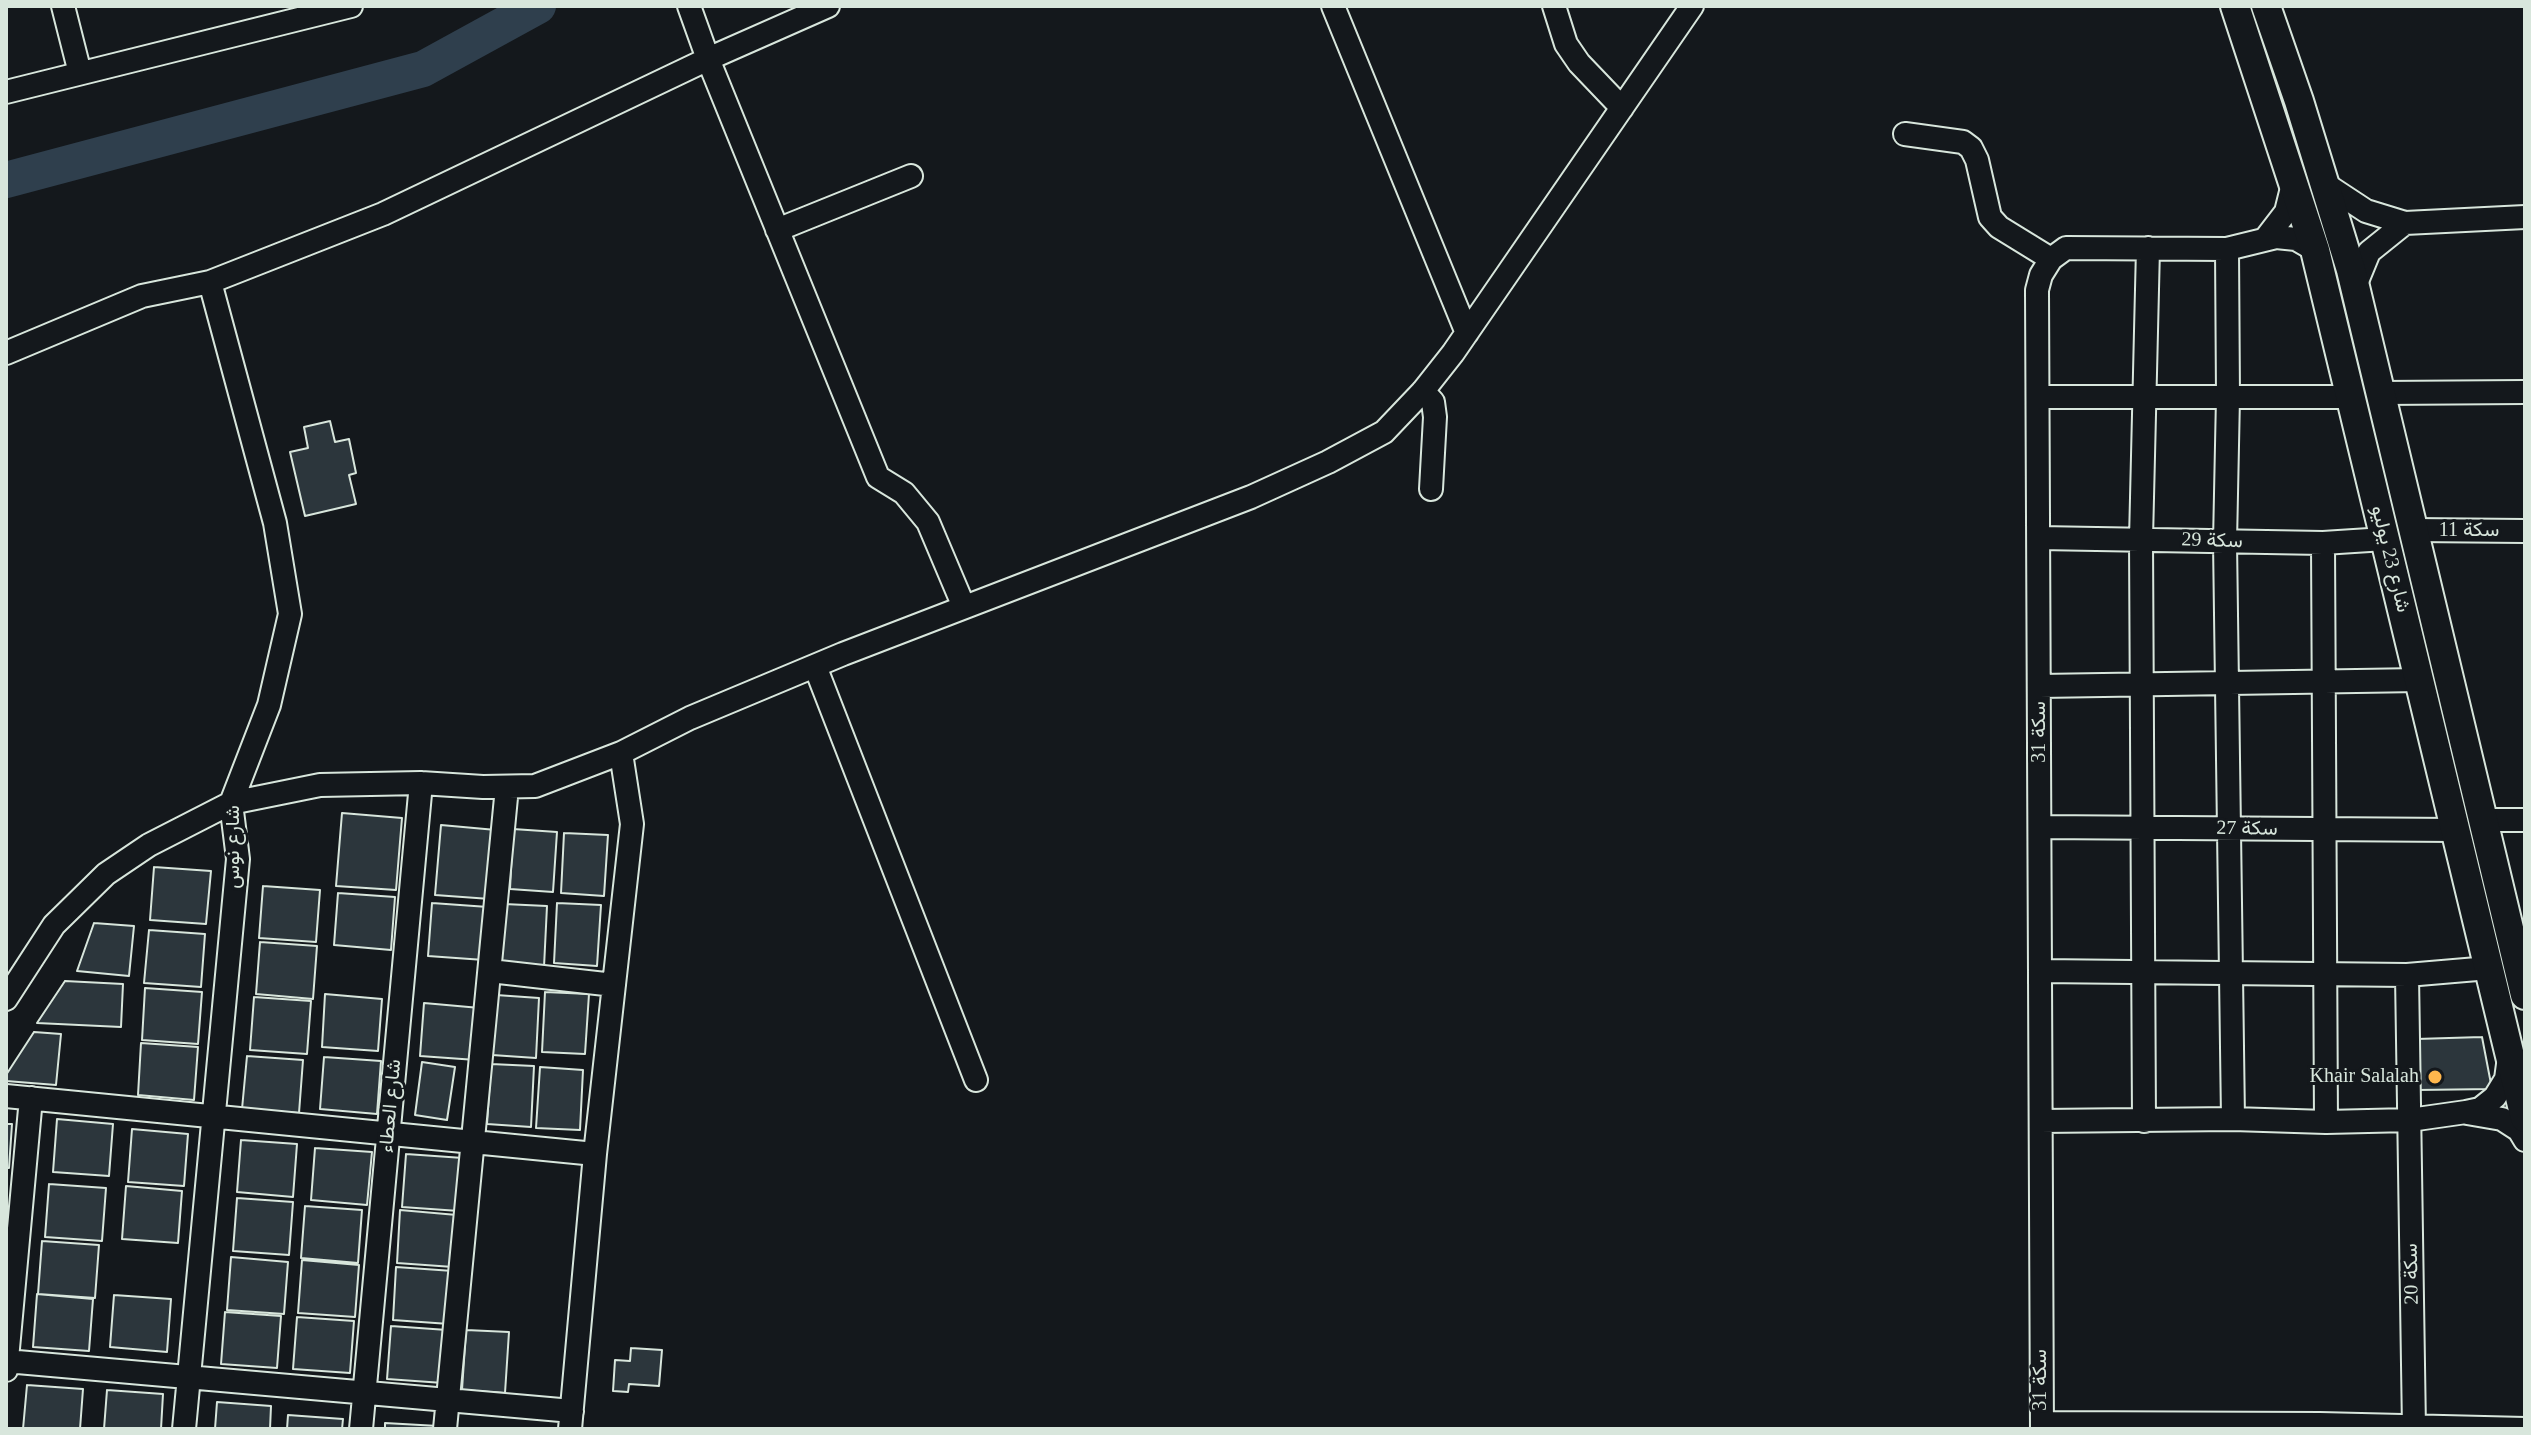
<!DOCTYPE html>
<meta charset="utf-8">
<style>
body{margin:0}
#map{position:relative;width:2531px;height:1435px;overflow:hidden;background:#14181c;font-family:"Times New Roman",serif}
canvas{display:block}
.frame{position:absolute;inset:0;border:8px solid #d8e6dc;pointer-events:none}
</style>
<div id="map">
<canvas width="2531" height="1435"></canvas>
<div class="frame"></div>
</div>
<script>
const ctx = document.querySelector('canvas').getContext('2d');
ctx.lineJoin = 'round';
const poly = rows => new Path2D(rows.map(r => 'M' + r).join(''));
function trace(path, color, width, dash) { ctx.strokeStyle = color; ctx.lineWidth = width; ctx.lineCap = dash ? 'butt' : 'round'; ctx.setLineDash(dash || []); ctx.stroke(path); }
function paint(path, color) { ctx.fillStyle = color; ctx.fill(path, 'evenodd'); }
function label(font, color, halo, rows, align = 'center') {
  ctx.font = font + ' "Times New Roman",Vazirmatn,serif'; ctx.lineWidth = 6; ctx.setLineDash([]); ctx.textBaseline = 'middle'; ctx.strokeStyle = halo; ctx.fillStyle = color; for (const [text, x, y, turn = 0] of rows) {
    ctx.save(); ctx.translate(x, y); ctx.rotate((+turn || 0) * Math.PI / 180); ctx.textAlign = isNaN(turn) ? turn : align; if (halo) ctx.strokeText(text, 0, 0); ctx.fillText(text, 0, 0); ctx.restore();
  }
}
const river = poly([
 [6,180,423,69,538,6]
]);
const building = poly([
 [330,421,335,442,349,439,356,473,349,475,356,504,305,516,290,452,308,448,304,427,330,421],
 [342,813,402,818,396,890,336,886,342,813],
 [441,825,496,830,490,899,435,895,441,825],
 [513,829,557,832,553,892,510,889,513,829],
 [564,833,608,835,604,896,561,893,564,833],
 [154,867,211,871,206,924,150,920,154,867],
 [263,886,320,890,316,942,259,938,263,886],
 [338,893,395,897,391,950,334,945,338,893],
 [432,903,488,907,484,960,428,956,432,903],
 [557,903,601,905,597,966,554,963,557,903],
 [504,904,547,906,544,967,500,964,504,904],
 [94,923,134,926,129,976,77,971,94,923],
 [149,930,205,934,201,987,144,983,149,930],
 [260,942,317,946,313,999,256,994,260,942],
 [65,981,123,984,121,1027,37,1023,65,981],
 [145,988,202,992,198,1044,142,1040,145,988],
 [545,992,589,994,585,1054,542,1052,545,992],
 [325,994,382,999,378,1051,322,1047,325,994],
 [496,995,539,998,536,1058,492,1055,496,995],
 [254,997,311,1001,307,1054,250,1050,254,997],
 [424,1003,480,1008,476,1060,420,1056,424,1003],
 [34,1032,61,1034,56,1085,6,1081,6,1075,34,1032],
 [2482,1037,2492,1089,2417,1090,2416,1039,2482,1037],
 [141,1043,198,1047,194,1100,138,1095,141,1043],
 [247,1056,303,1060,299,1113,242,1109,247,1056],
 [324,1057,381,1061,377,1114,320,1109,324,1057],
 [422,1062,455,1067,447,1120,415,1115,422,1062],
 [491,1064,534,1066,531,1127,487,1124,491,1064],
 [540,1067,583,1070,580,1130,536,1128,540,1067],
 [57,1119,113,1124,109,1176,53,1172,57,1119],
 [6,1124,12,1124,9,1168,6,1168,6,1124],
 [132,1129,188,1134,184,1186,128,1182,132,1129],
 [241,1140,297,1144,293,1197,237,1192,241,1140],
 [315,1148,372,1152,367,1205,311,1200,315,1148],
 [406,1154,463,1158,459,1211,402,1207,406,1154],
 [49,1184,106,1188,102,1241,45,1237,49,1184],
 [126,1186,182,1191,178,1243,122,1239,126,1186],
 [237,1198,293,1202,289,1255,233,1251,237,1198],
 [305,1206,362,1210,358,1263,301,1258,305,1206],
 [400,1210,457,1215,453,1267,397,1263,400,1210],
 [42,1241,99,1245,95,1298,38,1294,42,1241],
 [231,1257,288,1262,284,1314,227,1310,231,1257],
 [302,1260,359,1265,355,1317,298,1313,302,1260],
 [396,1267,453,1271,449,1324,393,1320,396,1267],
 [37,1294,93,1299,89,1351,33,1347,37,1294],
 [114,1295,171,1299,167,1352,110,1347,114,1295],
 [225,1312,281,1316,277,1368,221,1364,225,1312],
 [297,1317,354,1321,350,1373,293,1369,297,1317],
 [391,1326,447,1330,443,1383,387,1379,391,1326],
 [466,1330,509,1332,505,1393,462,1390,466,1330],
 [631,1348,662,1350,659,1386,629,1384,628,1392,613,1391,615,1360,630,1361,631,1348],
 [27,1385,83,1389,80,1429,23,1429,27,1385],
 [107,1390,163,1394,161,1429,104,1429,107,1390],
 [217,1402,271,1406,270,1429,215,1429,217,1402],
 [288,1415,343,1419,342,1429,287,1429,288,1415],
 [385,1423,438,1426,438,1429,385,1429,385,1423]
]);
const minor = poly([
 [63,6,80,73],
 [689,6,708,59,878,477,904,493,928,522,964,607],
 [1333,6,1467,333],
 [1554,6,1566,44,1579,63,1622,108],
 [6,92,351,6],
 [1905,134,1963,142,1971,148,1977,160,1990,217,1999,227,2051,259],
 [2325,184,2366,211,2405,223,2525,217],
 [777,230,911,176],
 [2266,238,2286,212,2293,184],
 [2227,249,2228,397,2225,542,2233,1119],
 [2355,286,2369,252,2405,223],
 [6,353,142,296,210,282,383,214,708,59,828,6],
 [1423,391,1433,402,1435,417,1431,489],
 [2381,393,2525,392],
 [2038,397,2352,397],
 [2413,530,2525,531],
 [2040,538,2323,543,2385,539],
 [2323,543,2326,1122],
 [815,666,976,1080],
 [2040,686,2420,680],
 [2484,820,2525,820],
 [2040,827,2454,830],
 [490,971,614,985],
 [2041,971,2407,975,2489,968],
 [2407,975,2414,1429],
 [6,999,54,925,106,874,149,845,231,803,320,785,421,783,483,787,535,786,621,753,690,718,843,654,1251,497,1328,462,1384,432,1423,391,1453,353,1692,6],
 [6,1096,595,1154],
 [2467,1113,2502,1119,2519,1130,2525,1140],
 [2041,1121,2233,1119,2326,1122,2410,1120,2466,1112,2480,1109,2495,1097,2506,1079,2509,1057],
 [2144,1121,2141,539,2148,248],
 [6,1361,572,1411],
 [6,1370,31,1098],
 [2042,1423,2320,1424,2525,1429],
 [184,1429,238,859,231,803,269,705,290,614,275,523,210,282],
 [361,1429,421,783],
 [445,1429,507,787],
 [570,1429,595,1154,632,824,621,753],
 [2042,1429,2037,290,2041,275,2051,259,2066,248,2227,249,2276,237,2296,239,2315,250]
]);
const major = poly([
 [2235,6,2315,250,2525,1118],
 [2266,6,2299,101,2351,270,2525,995]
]);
const markers = [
 [2435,1077,8,"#ffb74d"]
];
const streetNames = [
 ["سكة 11",2469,531],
 ["سكة 29",2212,541,2],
 ["شارع 23 يوليو",2390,559,76],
 ["سكة 31",2040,732,-90],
 ["سكة 27",2247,829,1],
 ["شارع نوس",234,847,-90],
 ["شارع العطاء",391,1106,-85],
 ["سكة 20",2412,1274,-91],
 ["سكة 31",2041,1380,-90]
];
const poiNames = [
 ["Khair Salalah",2419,1077]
];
trace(river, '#2f3f4d', 36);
paint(building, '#2c363c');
trace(building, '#d8e6dc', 2);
trace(minor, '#d8e6dc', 26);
trace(major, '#d8e6dc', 32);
trace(minor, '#14181c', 22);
trace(major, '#14181c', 28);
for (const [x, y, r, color] of markers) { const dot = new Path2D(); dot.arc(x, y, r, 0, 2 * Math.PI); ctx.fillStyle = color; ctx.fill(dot); trace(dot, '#14181c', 3); }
label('20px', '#d8e6dc', '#14181c', streetNames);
label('20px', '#d8e6dc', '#14181c', poiNames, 'right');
</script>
